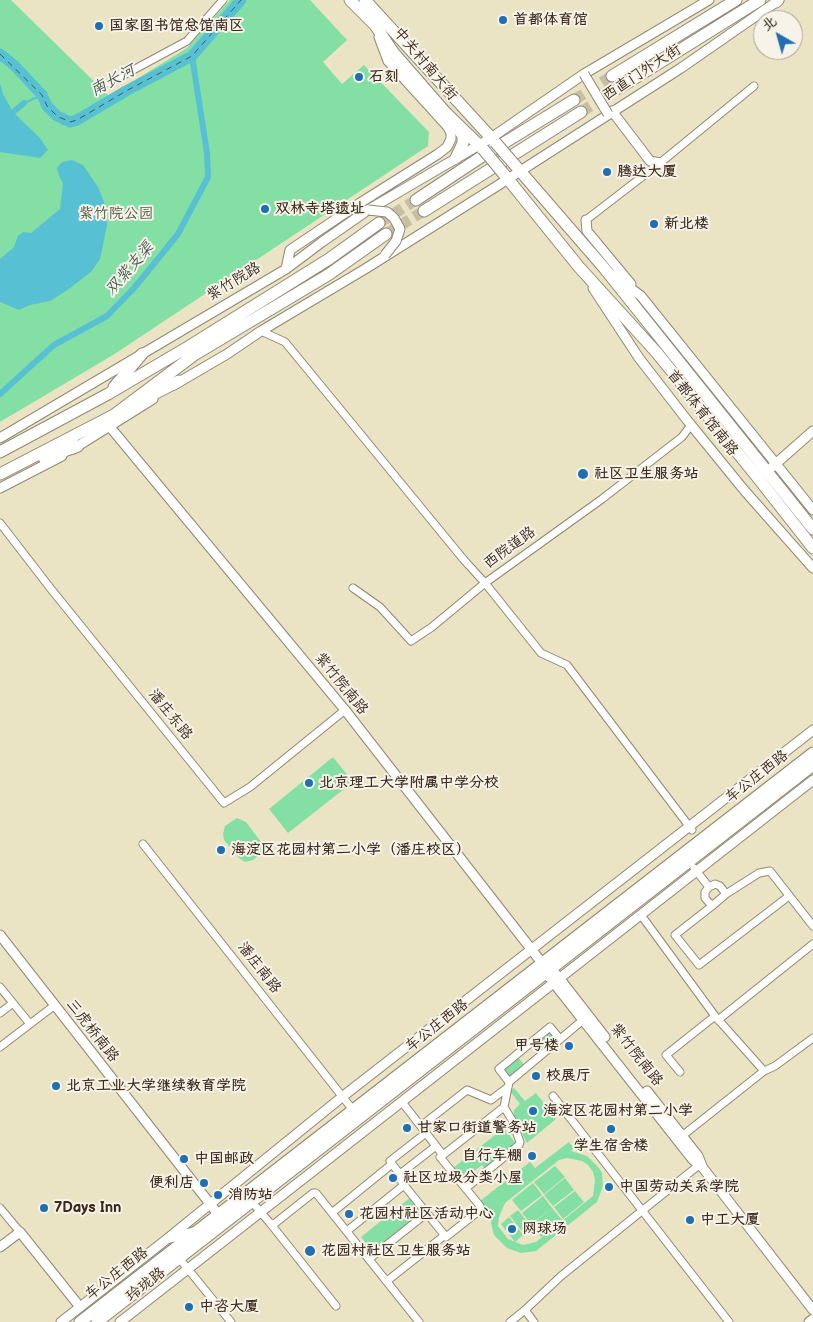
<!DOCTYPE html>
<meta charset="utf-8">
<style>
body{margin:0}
#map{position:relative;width:813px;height:1322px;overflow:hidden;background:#eae4c5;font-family:"Balsamiq Sans","LXGW WenKai TC",sans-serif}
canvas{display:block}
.north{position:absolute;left:753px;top:10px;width:50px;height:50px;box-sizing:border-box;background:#f7f3e8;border:1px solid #aca397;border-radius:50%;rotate:322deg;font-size:14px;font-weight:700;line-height:20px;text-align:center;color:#3b2a1e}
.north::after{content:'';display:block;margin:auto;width:18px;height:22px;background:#1f6fb2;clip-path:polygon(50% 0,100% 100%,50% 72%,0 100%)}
</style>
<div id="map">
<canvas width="813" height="1322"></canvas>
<div class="north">北</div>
</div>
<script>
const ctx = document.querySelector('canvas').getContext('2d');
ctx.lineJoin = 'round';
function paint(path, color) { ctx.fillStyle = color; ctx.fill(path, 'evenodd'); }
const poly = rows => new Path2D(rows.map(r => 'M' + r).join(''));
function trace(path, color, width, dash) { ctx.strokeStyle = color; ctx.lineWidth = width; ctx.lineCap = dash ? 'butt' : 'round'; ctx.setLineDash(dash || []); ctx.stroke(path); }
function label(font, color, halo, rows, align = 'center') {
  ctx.font = font + ' "Balsamiq Sans","LXGW WenKai TC",sans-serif'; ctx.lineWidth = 4; ctx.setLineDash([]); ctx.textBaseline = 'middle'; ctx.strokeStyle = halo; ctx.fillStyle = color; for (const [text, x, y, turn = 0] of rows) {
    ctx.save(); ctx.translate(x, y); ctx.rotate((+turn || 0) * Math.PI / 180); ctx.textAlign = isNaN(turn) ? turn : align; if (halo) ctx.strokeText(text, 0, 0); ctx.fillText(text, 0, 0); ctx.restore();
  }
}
const green = poly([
 [0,0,11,0,109,96,187,48,230,0,310,0,347,40,323,62,342,84,364,65,429,132,428,146,113,355,0,422],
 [333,757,353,782,288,833,269,809],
 [237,818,246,822,261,842,263,850,259,855,253,860,245,862,239,858,224,840,223,834,225,826],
 [549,1030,558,1040,539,1055,531,1045],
 [517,1056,525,1066,509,1079,501,1069],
 [514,1088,525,1101,536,1093,556,1119,527,1143,514,1118,514,1110,520,1104,510,1091],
 [504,1128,516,1144,485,1169,482,1165,462,1180,453,1168],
 [569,1142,574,1148,571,1151,587,1156,599,1168,602,1173,603,1186,597,1202,536,1251,521,1253,507,1248,494,1235,491,1223,492,1213,489,1215,480,1201,530,1162,535,1168],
 [567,1158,582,1161,588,1165,593,1172,595,1180,593,1196,536,1242,523,1245,508,1239,498,1226,499,1217,505,1203,559,1160],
 [555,1166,565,1177,544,1194,534,1182],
 [565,1178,574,1190,553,1206,544,1195],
 [533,1183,542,1195,521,1211,512,1200],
 [575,1191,584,1202,563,1219,554,1207],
 [543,1196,552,1208,531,1224,522,1213],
 [411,1197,424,1213,373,1253,361,1237],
 [552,1208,562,1220,541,1237,531,1225],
 [518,1210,532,1228,524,1234,510,1216],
 [509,1217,523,1235,515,1242,501,1224]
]);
const water = poly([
 [0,83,3,94,13,112,40,138,48,150,40,158,0,152],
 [72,160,83,165,98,187,106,207,107,225,100,259,91,272,66,291,50,301,30,305,19,310,0,302,0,259,14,247,18,236,23,232,31,233,60,209,63,184,58,173,57,168,62,162]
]);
const stream = poly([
 [24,103,42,95]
]);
const canal = poly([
 [13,112,24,103],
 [0,394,54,345,107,316,135,287,178,234,208,177,207,153,192,56]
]);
const river = poly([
 [0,54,14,65,42,95,47,106,57,116,70,122,77,120,126,91,192,56,241,0]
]);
const ferry = poly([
 [0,54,42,95,47,106,57,116,70,122,77,120,126,91,192,56,241,0]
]);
const trunkTunnel = poly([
 [574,100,612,76],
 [581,112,619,88],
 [379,223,416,200],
 [386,234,424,211]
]);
const minor = poly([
 [109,83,187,41,223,0],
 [586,220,660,163,754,86],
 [261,331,285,342,464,560,485,583,541,653,567,665,692,830],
 [0,523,51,589,224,803,250,787,345,710],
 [353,588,380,607,411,641,432,627,485,583,602,499,682,437,688,429],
 [143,844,353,1110],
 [694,868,709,887,705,892,705,898,712,906,726,894,720,886,715,884,709,887],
 [726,894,759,873,770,871,813,926],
 [712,906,675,935,699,965,789,896],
 [641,915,715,1016,764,1071],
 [0,987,30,1024],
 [0,1013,13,1003],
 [718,1020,813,944],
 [0,1047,55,1005],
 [680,1072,666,1055,715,1016],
 [509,1082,499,1069,550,1027,560,1039],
 [553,1096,729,1322],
 [402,1102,443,1155,504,1107,509,1082,583,1020],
 [421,1126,467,1090,491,1100,508,1087],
 [682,1136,764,1071,775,1066,813,1038],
 [392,1164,390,1161,426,1133],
 [400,1174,436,1146],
 [466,1188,519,1145,520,1142,512,1120,504,1107],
 [252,1202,270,1223,274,1224,313,1193,316,1193,419,1322],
 [0,1208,20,1232],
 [333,1212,392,1164,400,1174,399,1178,404,1185],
 [270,1223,336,1306],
 [347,1231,404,1185,446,1237,480,1210,480,1206,440,1157,443,1155],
 [179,1258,231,1322],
 [369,1259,427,1213],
 [387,1281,445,1235],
 [525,1310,534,1322],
 [510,1322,525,1310,561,1276,699,1165]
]);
const tertiary = poly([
 [612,111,650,161,660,163],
 [586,220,587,231,631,284],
 [286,269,290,250,360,203,438,154,447,147,451,139,451,133,448,127,388,61,379,37],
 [613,275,641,296,813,510],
 [593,288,639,358,687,420,744,490,813,568],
 [174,385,227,354,261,331,365,269,497,186,681,68,779,0],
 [110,427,345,710,542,963,546,973,693,1160,703,1168,813,1310],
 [0,438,286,269,322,242,368,210,491,138,584,74,709,0],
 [73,449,153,399],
 [772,467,813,431],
 [0,488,62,456],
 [0,935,218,1214],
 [556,974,605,1037],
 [647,1091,698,1156,702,1166],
 [167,1239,342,1097,813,730],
 [0,1247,20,1232,80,1307],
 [61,1322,167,1239,193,1232],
 [120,1322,813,780],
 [809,1322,813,1319]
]);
const primary = poly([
 [350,0,375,25,393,52,446,113,483,149],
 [365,0,495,142],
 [456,158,463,143,463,136,458,128],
 [514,164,605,269,813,529],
 [503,173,579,267,657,353,758,478,813,548],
 [80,1322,813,753],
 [97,1322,813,765]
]);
const trunk = poly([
 [776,2,778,0],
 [612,76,736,0],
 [619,88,760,0],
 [416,200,481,157,574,100],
 [424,211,581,112],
 [114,387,142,354],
 [144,399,179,381],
 [0,452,108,394,188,347,329,259,379,223],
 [44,458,78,446],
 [0,474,114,415,194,355,328,275,386,234]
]);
const tertiaryBridge = poly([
 [584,74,608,114],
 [368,210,387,212,394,218,400,229,396,241,385,255]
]);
const primaryBridge = poly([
 [495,142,514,164],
 [483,149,503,173]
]);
const markers = [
 [503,20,5,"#1f6fb2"],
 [99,26,5,"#1f6fb2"],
 [359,77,5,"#1f6fb2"],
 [607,172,5,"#1f6fb2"],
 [265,209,5,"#1f6fb2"],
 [654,224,5,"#1f6fb2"],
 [583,474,6,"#1f6fb2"],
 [309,783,5,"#1f6fb2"],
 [221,850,5,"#1f6fb2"],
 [569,1046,5,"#1f6fb2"],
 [536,1076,5,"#1f6fb2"],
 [56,1086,5,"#1f6fb2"],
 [533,1111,5,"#1f6fb2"],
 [407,1128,5,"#1f6fb2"],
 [611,1129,5,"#1f6fb2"],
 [532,1156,5,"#1f6fb2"],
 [184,1159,5,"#1f6fb2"],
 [393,1178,5,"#1f6fb2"],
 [204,1183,5,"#1f6fb2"],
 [609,1187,5,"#1f6fb2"],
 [218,1195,5,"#1f6fb2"],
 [44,1208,5,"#1f6fb2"],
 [349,1214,5,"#1f6fb2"],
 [690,1220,5,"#1f6fb2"],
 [512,1229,5,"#1f6fb2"],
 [310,1251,6,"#1f6fb2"],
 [189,1307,5,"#1f6fb2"]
];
const poiNames = [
 ["首都体育馆",513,20],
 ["国家图书馆总馆南区",109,26],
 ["石刻",369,77],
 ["腾达大厦",617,172],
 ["双林寺塔遗址",275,209],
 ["新北楼",664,224],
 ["社区卫生服务站",594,474],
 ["北京理工大学附属中学分校",319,783],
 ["海淀区花园村第二小学（潘庄校区）",231,850],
 ["甲号楼",559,1046,"right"],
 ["校展厅",546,1076],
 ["北京工业大学继续教育学院",66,1086],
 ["海淀区花园村第二小学",543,1111],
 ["甘家口街道警务站",417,1128],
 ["学生宿舍楼",611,1146,"center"],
 ["自行车棚",522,1156,"right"],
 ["中国邮政",194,1159],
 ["社区垃圾分类小屋",403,1178],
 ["便利店",194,1183,"right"],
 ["中国劳动关系学院",619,1187],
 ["消防站",228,1195],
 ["7Days Inn",54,1208],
 ["花园村社区活动中心",359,1214],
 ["中工大厦",700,1220],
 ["网球场",522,1229],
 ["花园村社区卫生服务站",321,1251],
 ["中咨大厦",199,1307]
];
const streetNames = [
 ["中关村南大街",425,64,50],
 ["西直门外大街",642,73,-33],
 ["紫竹院路",234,282,-31],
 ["首都体育馆南路",702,413,52],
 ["西院道路",510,548,-36],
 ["紫竹院南路",341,684,51],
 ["潘庄东路",170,715,51],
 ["车公庄西路",757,777,-38],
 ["潘庄南路",259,968,52],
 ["车公庄西路",437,1026,-38],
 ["三虎桥南路",92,1031,52],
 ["紫竹院南路",636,1055,52],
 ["车公庄西路",117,1274,-38],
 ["玲珑路",146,1285,-38]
];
const parkNames = [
 ["紫竹院公园",116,214]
];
const waterNames = [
 ["南长河",113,81,-28],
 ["双紫支渠",130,269,-49]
];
paint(green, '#84dfa4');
paint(water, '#57c1d3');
trace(stream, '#57c1d3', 2);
trace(canal, '#57c1d3', 6);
trace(river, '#57c1d3', 11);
trace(ferry, '#435754', 1, [6, 5]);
trace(trunkTunnel, '#c7bfa4', 11, [11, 5.5]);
trace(minor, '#928772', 9);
trace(tertiary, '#928772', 11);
trace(primary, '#928772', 13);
trace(trunk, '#928772', 13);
trace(minor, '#fff', 7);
trace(tertiary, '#fff', 9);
trace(primary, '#fff', 11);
trace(trunk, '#fff', 11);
trace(tertiaryBridge, '#928772', 11, []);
trace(primaryBridge, '#928772', 13, []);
trace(tertiaryBridge, '#fff', 9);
trace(primaryBridge, '#fff', 11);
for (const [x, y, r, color] of markers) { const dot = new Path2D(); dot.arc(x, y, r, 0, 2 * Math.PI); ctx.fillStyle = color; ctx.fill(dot); trace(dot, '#f7f3e8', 2); }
label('bold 15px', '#3b2a1e', '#f7f3e8', poiNames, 'left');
label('15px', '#3b2a1e', '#f7f3e8', streetNames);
label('15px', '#4d5740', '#f7f3e8', parkNames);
label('italic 16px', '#435754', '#f7f3e8', waterNames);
</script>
